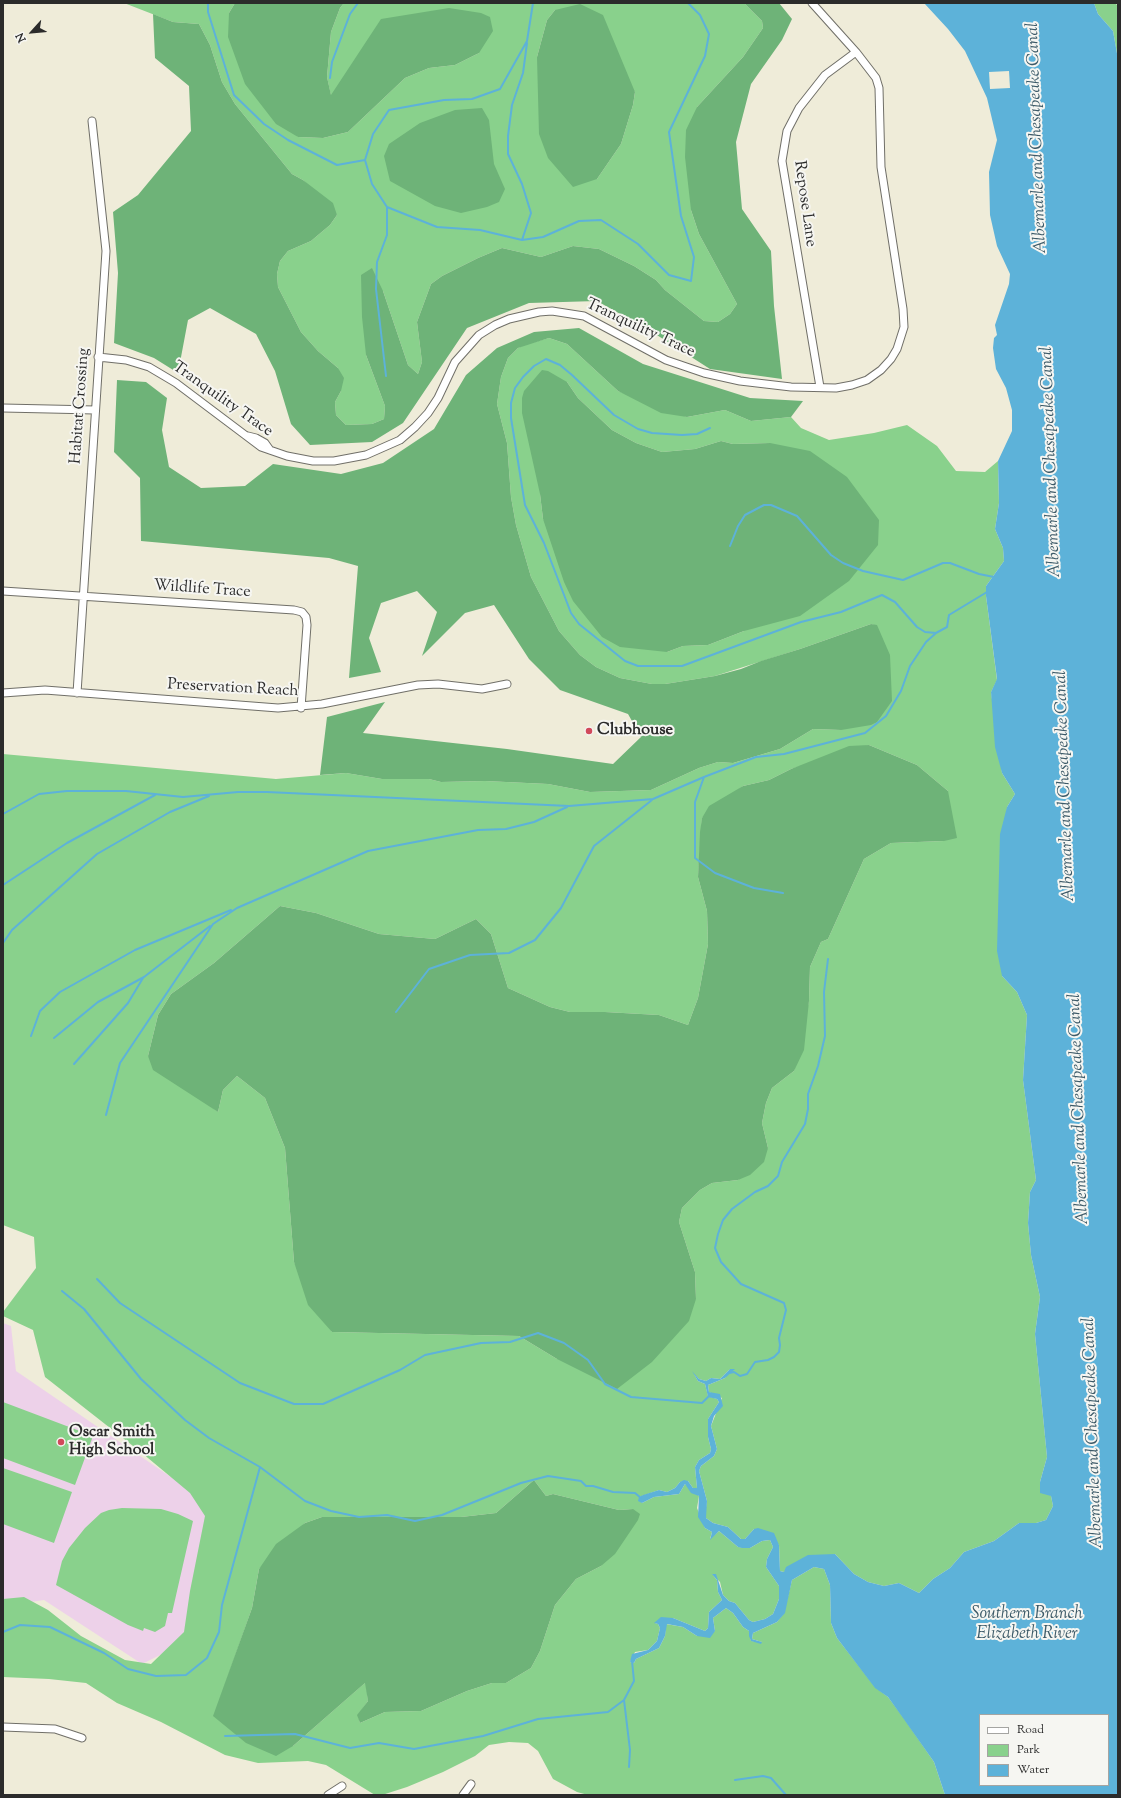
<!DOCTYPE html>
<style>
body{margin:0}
#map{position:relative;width:1121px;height:1798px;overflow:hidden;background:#efecd9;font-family:"Sorts Mill Goudy",serif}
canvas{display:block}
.frame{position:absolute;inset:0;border:4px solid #2b2b2b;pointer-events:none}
.legend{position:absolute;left:979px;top:1714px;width:130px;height:72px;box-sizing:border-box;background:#f6f6f2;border:1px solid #a5a5a2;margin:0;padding:5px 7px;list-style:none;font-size:12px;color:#2b2b2b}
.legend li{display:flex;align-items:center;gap:8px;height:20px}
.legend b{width:20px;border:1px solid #a5a5a2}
.north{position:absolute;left:12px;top:12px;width:40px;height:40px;-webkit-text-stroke:3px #f6f6f2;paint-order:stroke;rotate:243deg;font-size:11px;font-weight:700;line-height:16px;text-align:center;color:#2b2b2b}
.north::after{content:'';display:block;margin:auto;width:14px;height:18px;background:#2b2b2b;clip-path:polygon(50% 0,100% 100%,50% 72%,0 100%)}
</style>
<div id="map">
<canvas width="1121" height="1798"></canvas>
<div class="frame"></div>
<ul class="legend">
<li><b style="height:5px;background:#fff"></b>Road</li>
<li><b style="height:11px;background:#89d18c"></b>Park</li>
<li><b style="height:11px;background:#5db2d9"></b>Water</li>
</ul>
<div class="north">N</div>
</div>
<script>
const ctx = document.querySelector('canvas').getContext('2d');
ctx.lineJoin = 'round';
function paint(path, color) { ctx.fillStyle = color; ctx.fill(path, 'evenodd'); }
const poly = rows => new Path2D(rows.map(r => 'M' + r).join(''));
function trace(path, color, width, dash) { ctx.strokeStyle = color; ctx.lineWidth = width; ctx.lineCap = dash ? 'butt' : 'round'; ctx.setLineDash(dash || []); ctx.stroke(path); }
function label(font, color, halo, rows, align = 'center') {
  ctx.font = font + ' "Sorts Mill Goudy",serif'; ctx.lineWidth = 4; ctx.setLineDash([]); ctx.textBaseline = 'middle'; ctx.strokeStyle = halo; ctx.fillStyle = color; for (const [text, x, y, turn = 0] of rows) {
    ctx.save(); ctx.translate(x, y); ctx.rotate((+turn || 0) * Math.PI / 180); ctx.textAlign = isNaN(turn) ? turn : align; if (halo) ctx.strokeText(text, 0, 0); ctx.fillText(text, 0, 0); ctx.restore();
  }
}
const built = poly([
 [3,1323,11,1326,16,1371,222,1512,182,1644,142,1664,44,1600,3,1606]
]);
const green = poly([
 [124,3,235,3,229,13,298,137,323,138,348,132,405,78,429,68,455,65,479,53,331,96,327,77,331,32,340,8,344,3,744,3,762,21,763,28,743,57,697,107,691,210,699,234,737,304,730,314,718,322,704,321,665,290,656,280,634,266,599,249,573,246,541,257,502,248,478,258,442,276,431,284,417,322,422,362,418,374,408,365,383,291,366,355,385,406,384,419,372,424,346,425,336,415,335,402,341,391,338,368,318,351,301,332,278,287,277,274,280,261,288,251,311,241,330,225,337,215,303,180,292,174,235,104,222,82,210,45,199,24,173,22],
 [555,10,635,92,633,105,621,144,597,179,537,57,547,20],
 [1094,3,1115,3,1118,6,1118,59,1113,31,1098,14],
 [549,338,567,344,618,391,687,417,725,410,751,421,791,417,801,428,829,440,874,433,907,425,937,446,956,471,985,472,998,461,999,503,995,529,1003,548,1004,561,986,586,986,596,997,680,991,692,1002,773,1015,794,1007,807,1002,976,1017,992,1027,1015,1023,1080,1036,1180,1030,1192,1028,1223,1031,1255,1040,1297,1035,1334,1047,1457,1040,1482,1051,1496,1053,1506,1046,1520,1036,1523,1019,1523,994,1541,964,1552,950,1568,933,1579,919,1593,899,1583,884,1586,868,1582,854,1574,835,1554,784,1572,780,1571,779,1545,754,1529,745,1539,741,1539,728,1527,713,1523,706,1518,705,1514,707,1501,699,1471,701,1466,714,1456,717,1449,711,1426,722,1398,709,1392,708,1385,725,1378,730,1369,720,1379,711,1378,706,1381,699,1379,694,1374,698,1381,705,1384,708,1396,717,1399,719,1402,708,1419,708,1437,711,1449,710,1453,699,1460,695,1467,697,1488,693,1488,688,1481,680,1482,675,1488,667,1492,659,1490,639,1497,642,1503,654,1497,679,1494,685,1484,699,1496,697,1508,705,1528,712,1532,710,1539,719,1531,738,1547,750,1548,762,1541,770,1540,773,1547,767,1559,766,1567,779,1586,779,1599,773,1614,765,1619,753,1622,749,1620,735,1603,729,1601,723,1595,720,1582,712,1574,717,1580,718,1592,722,1600,709,1612,708,1628,705,1631,673,1618,655,1623,658,1624,660,1628,657,1641,648,1650,635,1652,630,1662,634,1663,636,1659,659,1648,665,1636,666,1624,683,1627,697,1636,715,1631,713,1618,726,1608,733,1613,743,1627,749,1631,751,1641,762,1642,752,1639,753,1633,777,1622,784,1613,792,1580,814,1567,824,1569,830,1585,831,1623,837,1638,875,1687,888,1697,903,1717,934,1762,945,1795,588,1795,577,1792,553,1779,538,1751,528,1743,509,1742,489,1745,475,1756,443,1772,407,1787,382,1795,375,1795,326,1765,308,1761,258,1763,225,1755,161,1722,117,1703,86,1683,49,1679,3,1677,3,1599,24,1597,48,1610,81,1636,125,1660,151,1664,184,1632,190,1591,205,1516,190,1493,142,1453,45,1377,33,1330,3,1316,3,1312,36,1268,34,1237,3,1225,3,754,276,779,346,773,382,779,429,779,441,782,485,781,548,784,590,792,651,790,699,768,718,762,733,763,780,749,813,729,841,730,877,626,871,624,800,649,715,676,665,684,652,684,620,678,596,667,580,655,559,631,531,577,516,525,511,497,507,443,497,404,501,377,508,358,518,348,524,345],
 [567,382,578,398,612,430,636,443,662,452,695,449,721,441,733,444,770,443,744,631,708,645,683,646,667,652,543,519,540,494],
 [869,745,917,765,948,791,944,841,891,843,864,859,828,939,821,942,810,967,809,1001,794,1071,772,1088,766,1103,762,1123,768,1148,738,1180,712,1183,700,1190,682,1208,679,1222,695,1272,696,1299,557,1359,519,1336,332,1332,294,1262,285,1148,265,1098,237,1076,223,1090,218,1112,148,1056,158,1015,171,994,214,963,280,906,316,913,379,934,435,939,476,919,491,934,508,988,550,1007,570,1012,605,1012,659,1015,688,1025,698,998,708,944,707,911,698,877,702,818,743,786,769,780,791,769],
 [534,1480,546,1496,553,1494,619,1510,633,1509,601,1566,576,1579,555,1605,540,1651,531,1668,506,1683,492,1683,467,1691,421,1711,385,1712,360,1723,358,1715,368,1701,366,1682,293,1746,214,1716,252,1608,259,1569,305,1523,322,1517,461,1517,496,1513],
 [3,1402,93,1436,75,1485,3,1458],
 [3,1468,72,1492,54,1543,3,1524],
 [122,1508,161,1509,178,1514,193,1521,172,1613,168,1613,165,1626,155,1632,144,1628,143,1631,128,1625,56,1585,62,1561,69,1548,85,1528,101,1513,109,1510]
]);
const forest = poly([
 [235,3,344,3,340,8,331,32,327,77,331,95,381,19,449,8,481,13,490,17,493,31,479,53,455,65,429,68,405,78,348,132,323,138,298,137,276,124,245,84,228,37,229,13],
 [744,3,779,3,792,19,782,40,751,84,736,142,742,209,771,251,774,306,782,379,710,369,649,330,597,301,529,303,467,328,403,423,372,442,310,445,291,424,275,371,256,334,210,308,188,320,178,373,154,358,114,343,118,273,113,212,138,195,191,131,189,86,155,58,153,14,173,22,199,24,210,45,222,82,235,104,292,174,303,180,333,203,337,215,330,225,311,241,288,251,280,261,277,274,278,287,301,332,318,351,338,368,344,378,341,391,335,402,336,415,346,425,372,424,384,419,385,406,366,355,362,317,361,275,372,268,383,291,408,365,418,374,422,362,417,322,431,284,442,276,478,258,502,248,541,257,573,246,599,249,634,266,656,280,665,290,704,321,718,322,730,314,737,304,699,234,691,210,685,157,686,130,697,107,743,57,763,28,762,21],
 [580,4,603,15,635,92,633,105,621,144,597,179,573,187,548,158,539,134,537,57,547,20,555,10],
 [482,108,489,120,494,164,505,189,499,202,487,207,461,213,435,206,390,181,384,156,389,144,420,123,455,110],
 [579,328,643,364,750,398,803,401,791,417,751,421,725,410,687,417,661,413,618,391,567,344,549,338,518,348,508,358,501,377,497,404,507,443,511,497,516,525,531,577,559,631,580,655,596,667,620,678,652,684,665,684,715,676,741,669,761,661,800,649,871,624,877,625,890,655,892,701,877,722,871,725,841,730,813,729,780,749,733,763,718,762,699,768,651,790,590,792,548,784,485,781,441,782,429,779,382,779,346,773,320,775,327,717,385,702,363,733,507,749,613,764,641,737,628,714,560,690,529,659,494,605,465,613,422,656,437,612,417,591,381,603,369,638,381,672,349,678,358,566,329,558,141,541,140,478,114,452,117,380,146,382,167,398,162,430,169,467,201,488,245,486,273,464,341,474,383,463,434,429,466,375,497,348,534,332],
 [542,370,548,371,567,382,578,398,612,430,636,443,662,452,695,449,721,441,733,444,770,443,810,451,847,477,879,520,878,545,849,581,800,616,744,631,708,645,683,646,667,652,620,647,602,637,573,601,564,582,543,519,540,494,522,413,522,398,524,391],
 [869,745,917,765,948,791,957,838,944,841,891,843,864,859,828,939,821,942,810,967,809,1001,804,1050,794,1071,772,1088,766,1103,762,1123,768,1148,764,1162,750,1175,738,1180,712,1183,700,1190,682,1208,679,1222,695,1272,696,1299,689,1321,652,1362,617,1389,557,1359,519,1336,332,1332,308,1305,294,1262,285,1148,265,1098,237,1076,223,1090,218,1112,153,1070,148,1056,158,1015,171,994,214,963,280,906,316,913,379,934,435,939,476,919,491,934,508,988,550,1007,570,1012,605,1012,659,1015,688,1025,698,998,708,944,707,911,698,877,700,832,702,818,709,806,743,786,769,780,791,769,849,746],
 [534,1480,546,1496,553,1494,619,1510,633,1509,640,1514,638,1520,615,1554,601,1566,576,1579,555,1605,540,1651,531,1668,506,1683,492,1683,467,1691,421,1711,385,1712,360,1723,357,1715,368,1701,365,1683,293,1746,276,1756,246,1743,213,1716,252,1608,259,1569,276,1544,305,1523,322,1517,461,1517,496,1513]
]);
const water = poly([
 [924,3,1094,3,1098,14,1113,31,1118,59,1118,1795,945,1795,934,1762,903,1718,888,1697,875,1688,837,1638,831,1623,830,1585,824,1569,814,1567,792,1580,785,1613,777,1622,753,1633,752,1639,762,1642,761,1644,751,1641,749,1636,749,1631,743,1627,733,1613,726,1608,713,1618,715,1631,710,1638,697,1636,683,1627,667,1624,665,1636,659,1648,636,1659,634,1663,630,1662,632,1654,648,1650,657,1641,660,1628,658,1624,654,1623,661,1617,673,1618,705,1631,708,1628,709,1612,722,1600,718,1592,717,1580,712,1574,716,1574,723,1595,729,1601,735,1603,749,1620,753,1622,765,1619,773,1614,779,1599,779,1586,766,1567,767,1559,773,1547,770,1540,762,1541,750,1548,742,1548,738,1547,719,1531,710,1540,712,1532,705,1528,698,1517,699,1496,691,1493,685,1484,679,1494,654,1497,642,1503,638,1501,639,1497,643,1495,659,1490,667,1492,675,1488,680,1482,684,1480,688,1481,693,1488,697,1488,695,1467,699,1460,710,1453,711,1449,708,1437,708,1419,719,1402,717,1399,708,1397,705,1384,698,1381,692,1371,699,1379,706,1381,711,1378,720,1379,730,1369,735,1369,725,1378,708,1385,709,1392,720,1394,723,1406,714,1416,711,1426,717,1449,714,1456,701,1466,699,1471,707,1501,706,1518,713,1523,728,1527,741,1539,745,1539,754,1529,758,1528,774,1533,779,1545,780,1571,784,1572,786,1567,808,1555,835,1554,854,1574,868,1582,884,1586,899,1583,919,1593,933,1579,950,1568,964,1552,994,1541,1019,1523,1036,1523,1046,1520,1053,1506,1051,1496,1040,1493,1040,1482,1047,1457,1035,1334,1040,1297,1031,1255,1028,1223,1030,1192,1036,1180,1023,1080,1027,1015,1017,992,1002,976,997,951,1000,834,1007,807,1015,794,1002,773,995,747,991,692,997,679,986,596,986,586,1004,561,1003,548,995,529,999,503,998,461,1012,431,1012,410,1006,388,996,369,993,348,994,338,997,335,995,325,1009,284,1010,274,997,246,990,215,989,172,997,140,987,98,965,51,948,29],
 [980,1715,1108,1715,1108,1785,980,1785]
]);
const pier = poly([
 [1009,71,1010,88,990,89,989,72]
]);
const stream = poly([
 [208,3,208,12,234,95,264,124,288,140,337,165,365,160,373,134,389,110,444,100,472,99,500,89,527,41,533,3],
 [330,78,332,62,350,14,358,3],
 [365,160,372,184,387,207,387,235,377,262,376,289,386,376],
 [387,207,437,227,480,230,522,240,543,237,579,221,601,220,638,244,669,275,691,281,694,257,681,216,669,132,705,56,709,34,700,15,688,3],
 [522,240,531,213,522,184,508,154,508,136,512,105,523,73,527,43],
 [710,428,697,434,682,435,652,433,638,429,614,415,572,375,560,365,546,359,534,366,523,377,515,388,511,403,511,418,525,505,544,543,571,613,579,624,625,661,638,666,682,666,801,622,841,612,882,595,895,602,917,627,925,632,936,633,947,627,949,615,987,592],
 [730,546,738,526,745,515,764,505,771,505,797,516,831,555,843,563,863,571,903,580,943,563,950,563,979,574,994,577],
 [704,777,695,802,695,858,715,873,754,888,783,893],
 [3,814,39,794,67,791,126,791,183,797,238,792,267,792,569,806,653,799,704,777,756,757,784,754,865,733,886,716,901,691,910,666,926,642,936,633],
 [3,885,67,843,155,795],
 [3,943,12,930,97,854,170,812,209,796],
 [396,1012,429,969,470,955,509,953,535,940,561,908,594,846,652,800],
 [31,1036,40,1011,60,992,135,950,231,910],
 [54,1038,98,1002,144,977,210,926],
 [74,1064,128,1003,143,978],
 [106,1115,120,1063,213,924,237,908,368,851,478,830,506,829,534,822,567,807],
 [97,1279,120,1303,240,1383,294,1404,323,1404,400,1370,425,1355,481,1343,510,1342,538,1333,564,1343,588,1360,605,1384,631,1397,702,1403,709,1396],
 [62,1291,84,1309,141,1379,185,1420,209,1438,260,1467,305,1501,331,1511,359,1517,387,1515,415,1521,442,1515,521,1483,548,1476,581,1481,586,1486,593,1486,613,1492,635,1493,641,1498],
 [729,1373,734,1372,740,1376,747,1374,755,1362,768,1360,774,1357,779,1352,780,1345,779,1338,786,1310,784,1303,741,1284,721,1262,715,1248,718,1234,723,1220,732,1209,755,1192,768,1186,778,1176,782,1162,805,1124,808,1109,808,1094,818,1066,825,1036,824,992,828,959],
 [3,1632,20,1625,50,1627,104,1653,128,1669,156,1676,186,1675,207,1658,219,1632,222,1605,260,1467],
 [225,1736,295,1734,350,1748,379,1743,414,1749,483,1736,538,1719,608,1712,624,1700],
 [629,1767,630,1750,624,1700,634,1681,632,1661],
 [735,1780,763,1776,771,1778,786,1795]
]);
const minor = poly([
 [98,357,126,360,149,367,176,383,261,447,287,456,313,461,334,461,366,455,400,440,415,427,428,413,438,398,455,362,479,335,495,325,509,319,539,312,552,311,584,316,666,360,704,373,740,381,791,387,836,388,852,385,867,380,881,370,891,359,897,349,904,327,903,309,881,167,879,88,876,78,856,52,812,3],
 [820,387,782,161,787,131,799,108,825,75,856,52],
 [3,408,95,410],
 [248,436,256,438,265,443,270,450],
 [3,591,294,610,302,612,306,617,307,625,301,708],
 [3,693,45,690,278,708,322,704,418,685,438,684,482,689,507,684],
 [77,693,106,251,92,121],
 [3,1727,55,1729,82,1738],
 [328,1795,342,1786],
 [463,1795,471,1784]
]);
const markers = [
 [589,731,4,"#d1495b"],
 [61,1442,4,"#d1495b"]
];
const streetNames = [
 ["Repose Lane",804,204,82],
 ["Tranquility Trace",640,329,25],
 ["Tranquility Trace",222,400,35],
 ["Habitat Crossing",81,406,-86],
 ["Wildlife Trace",202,590,4],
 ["Preservation Reach",233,689,3]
];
const poiNames = [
 ["Clubhouse",597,731],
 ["Oscar Smith",69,1433],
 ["High School",69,1451]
];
const waterNames = [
 ["Albemarle and Chesapeake Canal",1038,138,-92],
 ["Albemarle and Chesapeake Canal",1052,462,-92],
 ["Albemarle and Chesapeake Canal",1066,786,-92],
 ["Albemarle and Chesapeake Canal",1080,1109,-92],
 ["Albemarle and Chesapeake Canal",1094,1433,-92],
 ["Southern Branch",1027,1615],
 ["Elizabeth River",1027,1635]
];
paint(built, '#edd1e9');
paint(green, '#89d18c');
paint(forest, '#6eb378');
paint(water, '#5db2d9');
paint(pier, '#efecd9');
trace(stream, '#5db2d9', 2);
trace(minor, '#706f68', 9);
trace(minor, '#fff', 7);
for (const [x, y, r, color] of markers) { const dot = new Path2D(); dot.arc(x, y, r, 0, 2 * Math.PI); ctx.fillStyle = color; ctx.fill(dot); trace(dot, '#f6f6f2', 1.5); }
label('16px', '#2b2b2b', '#f6f6f2', streetNames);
label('bold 16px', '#2b2b2b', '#f6f6f2', poiNames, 'left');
label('italic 17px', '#3c5a68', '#f6f6f2', waterNames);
</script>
